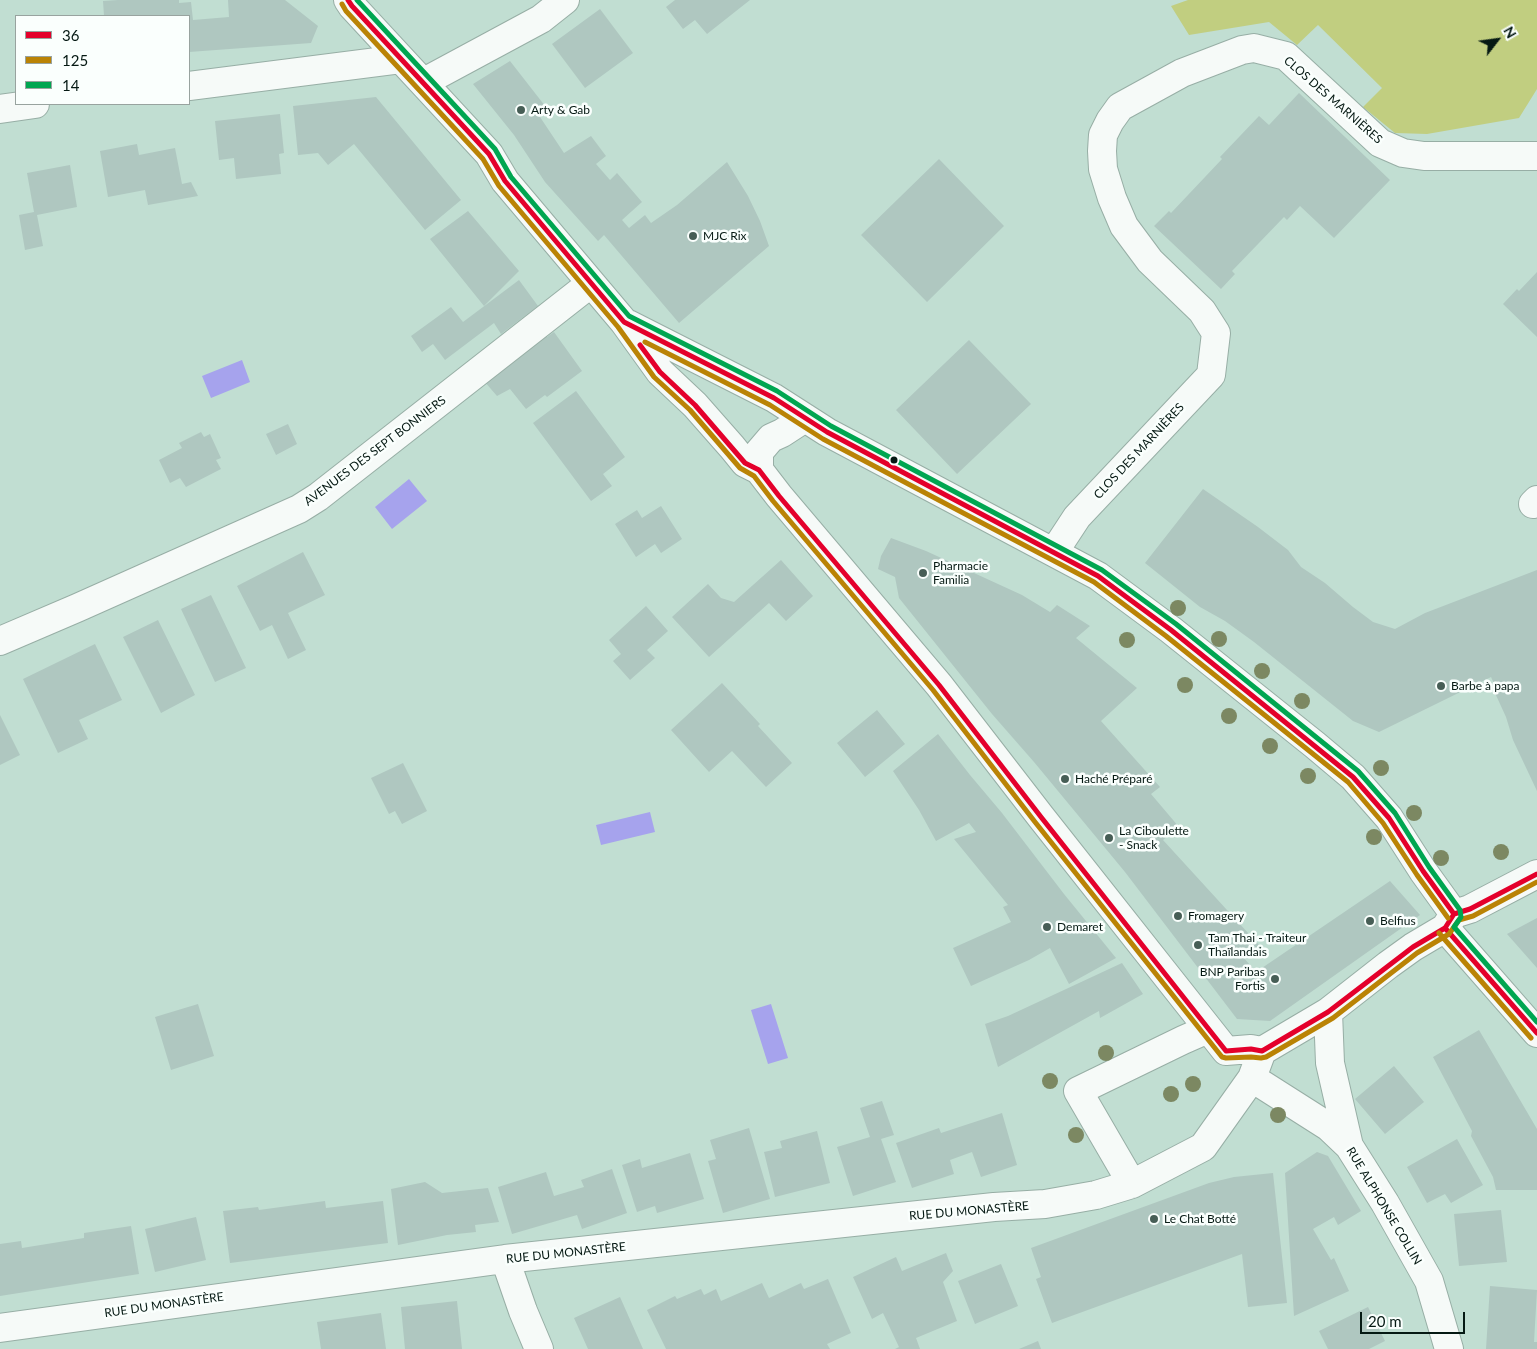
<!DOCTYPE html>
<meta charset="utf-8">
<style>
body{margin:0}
#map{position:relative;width:1537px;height:1349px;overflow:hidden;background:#c1ded2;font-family:Lato,sans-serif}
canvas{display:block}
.legend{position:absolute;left:15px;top:15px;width:175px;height:90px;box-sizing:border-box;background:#fafffd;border:1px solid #98a39f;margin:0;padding:6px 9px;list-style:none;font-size:15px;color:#051913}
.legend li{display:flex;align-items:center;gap:10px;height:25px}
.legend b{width:25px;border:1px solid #98a39f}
.north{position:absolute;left:1472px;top:15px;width:50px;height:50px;-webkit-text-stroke:4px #fafffd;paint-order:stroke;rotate:60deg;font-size:14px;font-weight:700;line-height:20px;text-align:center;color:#051913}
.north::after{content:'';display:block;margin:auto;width:18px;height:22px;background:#051913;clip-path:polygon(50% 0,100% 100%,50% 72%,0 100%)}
.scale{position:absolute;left:1360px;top:1312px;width:105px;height:22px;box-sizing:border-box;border:2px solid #051913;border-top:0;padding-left:6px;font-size:15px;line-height:18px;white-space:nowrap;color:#051913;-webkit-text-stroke:4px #fafffd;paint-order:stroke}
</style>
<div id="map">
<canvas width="1537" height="1349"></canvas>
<ul class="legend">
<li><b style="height:6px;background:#e4002b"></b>36</li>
<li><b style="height:6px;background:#ba8305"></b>125</li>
<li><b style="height:6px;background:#00a651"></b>14</li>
</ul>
<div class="north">N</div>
<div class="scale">20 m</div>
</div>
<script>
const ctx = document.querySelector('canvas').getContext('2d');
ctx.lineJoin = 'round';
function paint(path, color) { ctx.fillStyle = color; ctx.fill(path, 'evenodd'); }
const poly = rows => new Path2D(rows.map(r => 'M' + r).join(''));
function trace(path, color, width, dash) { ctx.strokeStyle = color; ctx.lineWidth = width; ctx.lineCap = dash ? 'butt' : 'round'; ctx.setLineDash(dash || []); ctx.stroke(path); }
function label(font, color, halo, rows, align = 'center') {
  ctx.font = font + ' Lato,sans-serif'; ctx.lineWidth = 5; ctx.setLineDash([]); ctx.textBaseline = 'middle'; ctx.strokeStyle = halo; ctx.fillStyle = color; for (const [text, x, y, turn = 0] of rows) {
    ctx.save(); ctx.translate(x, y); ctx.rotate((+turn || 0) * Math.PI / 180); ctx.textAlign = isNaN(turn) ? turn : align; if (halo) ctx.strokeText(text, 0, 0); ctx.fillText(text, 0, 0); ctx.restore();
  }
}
const green = poly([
 [1188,0,1537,0,1537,89,1519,118,1427,134,1395,133,1363,107,1382,88,1318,25,1297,45,1269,22,1189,35,1171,6]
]);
const water = poly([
 [242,360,250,382,211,398,202,376],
 [409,479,427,501,392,529,375,507],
 [650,812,655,832,601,845,596,825],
 [771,1004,788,1058,768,1064,751,1010]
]);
const building = poly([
 [118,0,179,0,179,3,191,2,193,20,229,17,228,0,285,0,318,26,311,43,189,52,189,16,104,16,103,1],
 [675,0,750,0,707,34,695,20,683,29,666,7],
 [600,9,633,53,585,88,552,44],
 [510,61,549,111,540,117,564,153,591,136,606,156,596,164,610,180,617,173,642,202,622,220,629,228,645,215,651,223,677,205,727,162,748,196,760,221,769,246,679,323,604,235,598,241,545,182,514,135,473,84],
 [1299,93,1390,180,1334,238,1300,206,1287,220,1284,217,1232,271,1235,274,1221,289,1154,226,1169,211,1171,213,1222,159,1220,157,1259,116,1269,125],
 [376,97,461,200,425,230,354,144,328,165,318,153,298,155,293,106],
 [280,114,284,153,279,154,281,174,236,179,234,158,219,160,215,121],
 [137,144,139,155,175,148,182,184,191,182,198,196,148,205,145,190,108,197,100,151],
 [939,159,1004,226,927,302,861,235],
 [70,165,77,207,37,215,43,246,25,250,19,215,34,212,27,173],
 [468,211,519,271,484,306,430,239],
 [1537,272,1537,337,1503,304,1517,289,1519,291],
 [519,280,538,306,501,334,494,323,445,360,433,344,422,352,411,336,451,307,463,322],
 [542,331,547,337,554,332,582,371,547,397,545,395,526,409,510,389,497,396,484,381],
 [969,340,1031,404,957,474,896,410],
 [576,391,625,457,603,474,612,486,591,501,533,423],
 [288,424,297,444,276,455,266,434],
 [201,432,204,437,210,434,221,458,216,460,221,469,186,487,180,478,170,483,159,460,182,448,179,443],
 [1203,489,1258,527,1288,550,1301,567,1325,583,1353,607,1373,622,1395,629,1425,613,1537,570,1537,791,1513,740,1506,717,1495,693,1498,692,1491,677,1379,732,1353,721,1254,642,1225,621,1200,607,1145,563],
 [661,506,682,539,661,553,655,544,636,557,615,524,637,510,642,518],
 [891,538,926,551,1022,595,1050,612,1057,605,1090,626,1076,638,1137,688,1101,721,1160,787,1151,794,1179,827,1163,840,1259,945,1244,958,1256,972,1390,881,1420,915,1270,1021,1237,1019,1125,872,1034,762,992,714,899,598,895,577,878,569,881,556],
 [303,552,325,595,288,613,306,650,288,659,272,625,260,631,237,586],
 [781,560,813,596,786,621,769,603,709,657,672,617,708,584,721,598,734,602],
 [211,595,246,668,215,682,181,609],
 [646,606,668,631,647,650,655,658,630,680,613,661,621,654,609,640],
 [158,620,195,695,161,713,123,637],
 [95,644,122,700,79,720,88,739,58,753,23,679],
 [722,683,760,724,758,726,792,763,766,787,732,751,709,772,671,730],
 [877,710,905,744,865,777,837,743],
 [0,715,20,755,0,765],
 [938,734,970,775,1002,813,1064,894,1116,958,1069,984,1050,948,1029,960,971,986,953,948,1011,922,1003,907,1008,905,954,839,976,832,969,823,936,841,919,810,893,771],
 [403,763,427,811,402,824,395,811,389,814,371,778],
 [1537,918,1537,968,1507,934],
 [1122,963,1143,994,1100,1018,1099,1011,998,1067,985,1024,1008,1016],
 [198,1004,214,1056,171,1070,155,1017],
 [1479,1030,1537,1129,1537,1190,1496,1190,1493,1177,1471,1136,1472,1131,1433,1057],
 [1394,1066,1424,1102,1385,1134,1355,1099],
 [882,1101,894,1135,881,1139,896,1182,853,1196,837,1147,870,1137,860,1108],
 [1002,1113,1017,1165,981,1177,972,1152,950,1160,954,1174,912,1188,896,1143,939,1128,941,1133],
 [749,1128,770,1199,723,1213,708,1161,716,1159,710,1140],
 [817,1131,830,1183,775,1197,764,1152,782,1148,780,1141],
 [1457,1139,1483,1185,1451,1203,1445,1194,1427,1203,1407,1167],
 [1317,1152,1328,1156,1361,1211,1338,1225,1334,1217,1313,1229,1331,1260,1334,1258,1349,1291,1294,1316,1285,1173],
 [690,1153,704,1199,657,1213,655,1206,637,1212,622,1165,640,1159,642,1168],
 [612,1169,627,1213,582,1229,577,1215,512,1234,498,1187,546,1172,554,1196,584,1187,581,1180],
 [1273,1173,1287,1303,1248,1307,1242,1254,1052,1323,1036,1279,1041,1277,1031,1248,1209,1183,1234,1177],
 [425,1182,442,1193,488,1188,499,1222,475,1225,476,1232,447,1235,398,1245,391,1189],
 [325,1201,326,1208,383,1201,388,1243,230,1263,223,1211,258,1207,259,1210],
 [1501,1210,1507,1262,1459,1266,1454,1214],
 [196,1217,206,1260,155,1272,145,1229],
 [131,1226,139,1274,0,1296,0,1244,21,1241,22,1248,84,1238,84,1233],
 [946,1253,953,1271,943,1282,957,1321,916,1338,920,1349,895,1349,899,1347,883,1313,872,1319,853,1277,896,1257,902,1271],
 [1001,1264,1018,1306,975,1324,958,1281],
 [828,1279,851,1333,827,1344,830,1349,666,1349,647,1310,675,1296,677,1299,701,1289,704,1295,716,1289,721,1301,762,1283,769,1298,801,1283,804,1289],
 [1490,1286,1537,1290,1534,1342,1537,1342,1537,1349,1486,1349],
 [620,1297,643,1349,588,1349,574,1318],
 [457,1301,462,1349,405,1349,401,1307],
 [1368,1307,1385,1341,1369,1349,1328,1349,1319,1331],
 [381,1313,386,1349,321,1349,317,1322],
 [1038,1341,1041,1349,1019,1349]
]);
const minor = poly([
 [348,0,352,6,489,154,505,181,624,322,660,372,695,405,732,447,745,463,759,470,779,496,939,685,1041,817,1226,1051,1251,1049,1262,1051],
 [424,82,541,19,565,0],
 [189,86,401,59],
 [0,109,35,104],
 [628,324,774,398,827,432,1098,576,1171,630,1315,745,1353,777,1389,818,1423,871,1454,914],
 [759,470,759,452,771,438,782,433,805,418],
 [1533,504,1537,500],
 [1054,552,1077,517,1211,375,1216,333,1202,311,1150,261,1124,226,1112,198,1103,169,1102,151,1103,135,1110,121,1120,107,1182,73,1242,50,1254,48,1286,56,1380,143,1403,153,1424,156,1537,156],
 [0,641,77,608,299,509,318,497,590,284],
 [1445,928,1537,1033],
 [1328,1012,1330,1063,1349,1146],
 [1208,1029,1183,1040,1078,1091,1132,1184,1203,1147,1252,1078,1262,1051],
 [1262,1051,1328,1012,1388,965,1413,947,1445,928,1454,914,1470,909,1537,874],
 [1252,1078,1329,1127,1349,1146,1385,1203,1429,1281,1449,1349],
 [505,1259,523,1311,539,1349],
 [0,1328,505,1259,994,1207,1045,1204,1096,1195,1132,1184]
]);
const bus1 = poly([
 [348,0,352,6,489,154,505,181,624,322,774,398,827,432,1098,576,1171,630,1353,777,1389,818,1423,871,1454,914],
 [640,345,660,372,695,405,745,463,759,470,779,496,939,685,1041,817,1226,1051,1251,1049,1262,1051],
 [1445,928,1537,1033],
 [1262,1051,1328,1012,1413,947,1445,928,1454,914,1470,909,1537,874]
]);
const bus2 = poly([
 [342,4,346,11,483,159,499,186,618,327,654,377,690,410,740,468,754,476,773,501,933,690,1035,822,1222,1057,1226,1058,1251,1057,1261,1058,1266,1057,1333,1018,1417,953,1449,934,1459,920,1473,916,1537,882],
 [645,342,770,405,823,439,1094,582,1166,636,1348,782,1383,823,1417,875,1448,918],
 [1439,933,1531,1038]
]);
const bus3 = poly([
 [357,0,495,149,511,177,629,316,777,391,831,426,1102,570,1176,624,1358,771,1395,813,1429,867,1460,910,1461,917,1454,927,1537,1022]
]);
const trees = [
 [1178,608],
 [1219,639],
 [1127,640],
 [1262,671],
 [1185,685],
 [1302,701],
 [1229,716],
 [1270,746],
 [1381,768],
 [1308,776],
 [1414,813],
 [1374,837],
 [1501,852],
 [1441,858],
 [1106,1053],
 [1050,1081],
 [1193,1084],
 [1171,1094],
 [1278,1115],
 [1076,1135]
];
const markers = [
 [521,110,5,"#475e56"],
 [693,236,5,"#475e56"],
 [894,460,4.5,"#051913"],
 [923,573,5,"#475e56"],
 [1441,686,5,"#475e56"],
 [1065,779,5,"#475e56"],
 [1109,838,5,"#475e56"],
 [1178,916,5,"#475e56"],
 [1370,921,5,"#475e56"],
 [1047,927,5,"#475e56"],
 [1198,945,5,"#475e56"],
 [1275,979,5,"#475e56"],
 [1154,1219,5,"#475e56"]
];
const streetNames = [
 ["CLOS DES MARNIÈRES",1333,100,41],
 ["AVENUES DES SEPT BONNIERS",375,451,-37],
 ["CLOS DES MARNIÈRES",1139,451,-47],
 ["RUE ALPHONSE COLLIN",1384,1206,59],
 ["RUE DU MONASTÈRE",969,1211,-5],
 ["RUE DU MONASTÈRE",566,1253,-6],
 ["RUE DU MONASTÈRE",164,1305,-8]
];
const poiNames = [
 ["Arty & Gab",531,110],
 ["MJC Rix",703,236],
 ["Pharmacie",933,566],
 ["Familia",933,580],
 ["Barbe à papa",1451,686],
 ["Haché Préparé",1075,779],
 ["La Ciboulette",1119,831],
 ["- Snack",1119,845],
 ["Fromagery",1188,916],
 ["Belfius",1380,921],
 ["Demaret",1057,927],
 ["Tam Thai - Traiteur",1208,938],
 ["Thaïlandais",1208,952],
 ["BNP Paribas",1265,972,"right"],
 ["Fortis",1265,986,"right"],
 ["Le Chat Botté",1164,1219]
];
paint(green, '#c1ce80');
paint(water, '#a6a3ed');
paint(building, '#afc7c0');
trace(minor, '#97aea5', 30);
trace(minor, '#f6faf8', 28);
trace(bus1, '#e4002b', 5);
trace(bus2, '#ba8305', 5);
trace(bus3, '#00a651', 5);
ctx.fillStyle = '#7c8862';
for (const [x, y] of trees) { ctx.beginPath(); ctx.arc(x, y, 8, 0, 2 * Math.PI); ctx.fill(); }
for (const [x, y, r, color] of markers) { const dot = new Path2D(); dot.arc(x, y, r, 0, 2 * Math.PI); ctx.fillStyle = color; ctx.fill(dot); trace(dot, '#fafffd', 2); }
label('12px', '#051913', '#fafffd', streetNames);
label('12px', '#051913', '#fafffd', poiNames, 'left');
</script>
